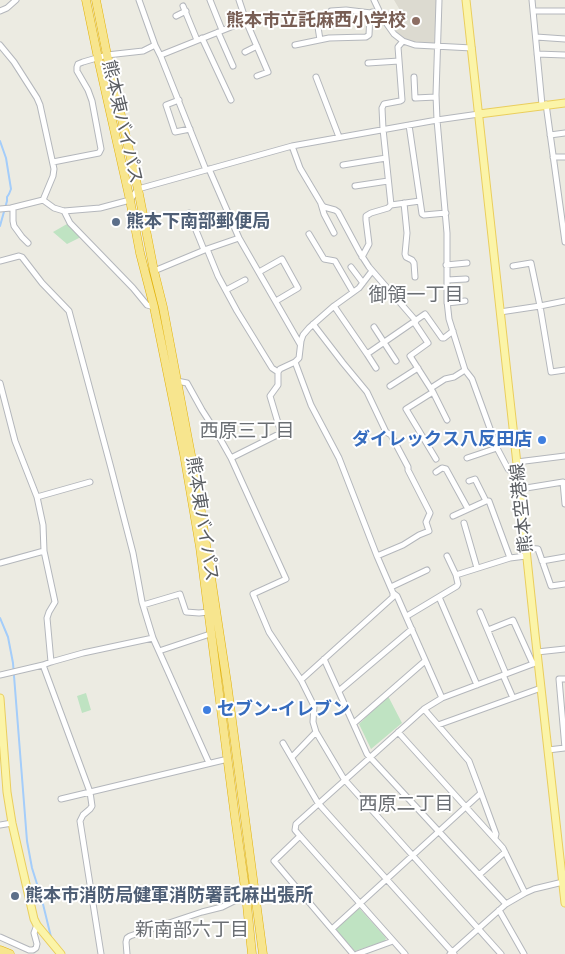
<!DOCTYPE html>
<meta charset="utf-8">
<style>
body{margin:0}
canvas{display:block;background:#ecebe2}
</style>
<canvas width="565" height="954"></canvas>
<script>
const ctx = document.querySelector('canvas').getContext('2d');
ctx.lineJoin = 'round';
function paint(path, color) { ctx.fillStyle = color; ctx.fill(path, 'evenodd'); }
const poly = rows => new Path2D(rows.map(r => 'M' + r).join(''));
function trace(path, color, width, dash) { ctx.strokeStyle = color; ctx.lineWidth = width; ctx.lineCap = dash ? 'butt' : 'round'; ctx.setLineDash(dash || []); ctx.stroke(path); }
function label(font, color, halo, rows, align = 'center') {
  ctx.font = font + ' Montserrat,"Noto Sans JP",sans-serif'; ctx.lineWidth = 4; ctx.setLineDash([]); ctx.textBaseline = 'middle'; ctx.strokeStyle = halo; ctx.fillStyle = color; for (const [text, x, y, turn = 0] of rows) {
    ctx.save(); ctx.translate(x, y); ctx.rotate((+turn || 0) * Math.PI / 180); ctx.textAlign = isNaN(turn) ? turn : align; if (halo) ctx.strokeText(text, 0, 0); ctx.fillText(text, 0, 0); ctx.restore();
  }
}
const education = poly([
 [394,0,437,0,434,44,416,44,408,42,396,33,389,24,404,17]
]);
const green = poly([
 [67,224,81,237,67,244,53,232],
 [86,693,91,710,82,713,77,696],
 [388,696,402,723,371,749,359,724],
 [357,909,360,909,386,938,385,941,355,951,336,930,336,929]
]);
const stream = poly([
 [0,141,6,158,11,189,9,194,7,197,7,201,0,226],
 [0,618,8,637,13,663,27,841,32,868,42,900,51,937]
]);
const minor = poly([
 [139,0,155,45],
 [210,0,222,30],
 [239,0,246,21],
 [374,0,382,17,394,34,403,41,415,45,472,48],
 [439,0,436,95,437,120,447,233,447,301,449,319,465,370,472,379,497,448,508,469,519,479],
 [532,0,542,105],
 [183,6,197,40],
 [0,11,7,8,16,0],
 [331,11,346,10,371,13],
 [533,11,565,11],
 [316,14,320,40],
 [176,16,186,11],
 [218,32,233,66],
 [536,37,565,39],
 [202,38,231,100],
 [0,45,14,62,37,98,40,105,54,169,53,176,43,200],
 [295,45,329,38,366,37,369,35,370,14,372,12,379,13],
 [245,52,257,46],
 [537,54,565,55],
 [161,55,246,21,268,72,257,76],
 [368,63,399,61],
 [316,77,339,137],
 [414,77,415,98,436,97],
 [179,100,166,105,175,132,190,129],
 [546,104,565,242],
 [409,125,422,214,424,215,446,213],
 [550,135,565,133],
 [292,146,300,168,322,205,324,207,335,210,338,212,360,253,369,267,416,321],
 [553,157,565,157],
 [53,162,99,153,101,149,92,101,88,90,77,71,77,67,78,64,83,62,107,55,143,51,155,45,161,57,206,170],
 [343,165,386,158],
 [209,169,239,238,300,344],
 [355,186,388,181],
 [43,200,54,208,64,211,100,208,130,200,138,189,292,146,437,120,479,114],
 [404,203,407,233,405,254,406,257,412,260,414,263,415,277],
 [321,204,324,214,334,233],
 [391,205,420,201],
 [13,208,13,221,14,226,22,237,28,243],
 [0,209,11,208,43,200],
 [64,211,70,223,133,288,147,305,154,307],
 [189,213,204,250],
 [309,234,324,259,335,261,353,292],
 [207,249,239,238],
 [362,257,369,244,366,220,366,216,371,213,388,208,391,205,383,129,382,108,384,104,400,101,402,100,398,47,403,41],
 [0,261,19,256,22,257,42,283,69,311,111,468,133,553,142,602,153,638,209,763],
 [446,265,467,263],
 [513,266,531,263,540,306,551,372,565,370],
 [351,267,363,283],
 [154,271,207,249,218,276,237,311,272,368,278,372],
 [259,272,282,259,298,288,276,301],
 [447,280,466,279],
 [226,290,245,280],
 [447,303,465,301],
 [334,306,367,354,425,314,442,338,444,338,453,331],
 [500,312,540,306,565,301],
 [414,322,428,343,410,356,433,392,406,409,436,459],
 [313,324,343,363,367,392,386,432,391,435,408,467,408,470,430,513,426,522,429,531,419,535,403,545,377,556],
 [374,327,396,361],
 [367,354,376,368],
 [295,362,311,405,339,458,377,556,393,593,397,596,442,698],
 [278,372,280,369,295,362,299,358,301,341,303,335,309,328,334,306,359,288,372,271],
 [177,381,187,383,202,410,218,435,231,458,286,579,253,594,269,632,301,680,393,597,393,593],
 [0,383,15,441,37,497,43,525,44,551,55,602,49,612,47,618,51,662],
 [390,386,418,368],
 [431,388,445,379,454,377,465,370],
 [433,392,447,420],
 [231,458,281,433,270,396,278,385,278,372],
 [467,458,497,448],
 [517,462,565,456],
 [436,472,442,468,446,469,468,509],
 [469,481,475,479,486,501],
 [520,489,563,482,565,504],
 [37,497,90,482],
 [453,516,486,501,489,501,510,558],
 [464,523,477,568],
 [526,548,538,549,551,586,565,584],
 [447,556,456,575],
 [542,561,565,557],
 [0,563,44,551],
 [391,587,427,570],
 [439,597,477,685],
 [143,605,180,594,186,612,199,613,208,612],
 [480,612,506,674],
 [407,616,457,586,458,584,456,575,510,558,526,556],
 [488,630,513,620,533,664],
 [159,651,210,634],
 [537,652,565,649],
 [324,659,367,754,506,904],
 [43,665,90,792,92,806,90,809,83,815,80,821,101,954],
 [0,675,43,665,51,662,83,653,153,638],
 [503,675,513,698],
 [301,680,314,706,313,722,316,732,344,779,501,954],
 [340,690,412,629],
 [354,723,425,661],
 [438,725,541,688],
 [398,732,503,848,525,893],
 [283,743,318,803,454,954],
 [565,748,559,679,565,679],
 [548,750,565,748],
 [292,757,316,732],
 [481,793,496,834,495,838],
 [61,799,228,759],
 [0,825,12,823],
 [300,836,274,861,353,954],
 [479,875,505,852],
 [499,910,524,954],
 [332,929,481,793,469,761,424,709],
 [0,937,29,950,33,950,36,948,37,944,34,933,37,925],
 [127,954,126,942,127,938,130,936,202,912,222,907,246,895],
 [357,954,393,941],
 [405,954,300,836,295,830,296,824,424,709,442,698,538,662],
 [450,954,506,904,525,893,534,889,563,882]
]);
const major = poly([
 [466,0,517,464,535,634,565,903],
 [479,114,565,103],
 [0,698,7,792,12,823,34,919,37,925,61,954]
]);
const highway = poly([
 [86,0,98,58,130,200,140,253,154,307,184,454,200,547,235,817,246,895,252,954],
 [96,0,107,55,138,189,154,271,163,307,198,492,227,683,263,954],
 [0,950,10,954]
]);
const markers = [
 [416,21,5,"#8d6e63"],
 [116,222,5,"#5c6f8a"],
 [542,440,5,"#3f7fe0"],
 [207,710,5,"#3f7fe0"],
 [15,896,5,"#5c6f8a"]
];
const educationNames = [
 ["熊本市立託麻西小学校",406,21]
];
const streetNames = [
 ["熊本東バイパス",122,122,77],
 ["熊本空港線",522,508,-96],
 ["熊本東バイパス",202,519,81]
];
const serviceNames = [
 ["熊本下南部郵便局",126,222],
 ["熊本市消防局健軍消防署託麻出張所",25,896]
];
const shopNames = [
 ["ダイレックス八反田店",532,440],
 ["セブン-イレブン",217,710,"left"]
];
const neighbourhoodNames = [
 ["御領一丁目",416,295],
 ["西原三丁目",247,431],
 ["西原二丁目",406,804],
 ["新南部六丁目",192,930]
];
paint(education, '#dcdad0');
paint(green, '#bfe3c2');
trace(stream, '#a4cdfa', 2);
trace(minor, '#b4b7bc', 7);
trace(major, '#eace5d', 9);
trace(highway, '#e2b20c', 9);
trace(minor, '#fff', 5);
trace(major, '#fbf4a8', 7);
trace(highway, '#f7e58e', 8);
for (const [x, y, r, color] of markers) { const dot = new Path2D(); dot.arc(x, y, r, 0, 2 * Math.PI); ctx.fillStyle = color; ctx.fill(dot); trace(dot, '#fff', 2); }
label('bold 18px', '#785e54', '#fff', educationNames, 'right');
label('18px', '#5a5d62', '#fff', streetNames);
label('bold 18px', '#4e5e75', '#fff', serviceNames, 'left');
label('bold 18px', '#366cbe', '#fff', shopNames, 'right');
label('19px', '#6b6f74', '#fff', neighbourhoodNames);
</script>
